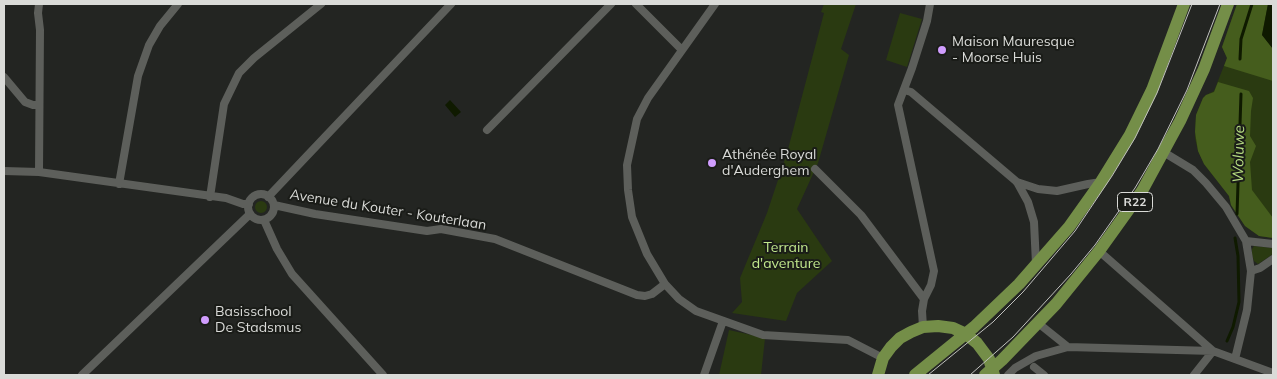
<!DOCTYPE html>
<meta charset="utf-8">
<style>
body{margin:0}
#map{position:relative;width:1277px;height:379px;overflow:hidden;background:#232522;font-family:Mulish,sans-serif}
canvas{display:block}
.frame{position:absolute;inset:0;border:5px solid #dadbd8;pointer-events:none}
</style>
<div id="map">
<canvas width="1277" height="379"></canvas>
<div class="frame"></div>
</div>
<script>
const ctx = document.querySelector('canvas').getContext('2d');
ctx.lineJoin = 'round';
function paint(path, color) { ctx.fillStyle = color; ctx.fill(path, 'evenodd'); }
const poly = rows => new Path2D(rows.map(r => 'M' + r).join(''));
function trace(path, color, width, dash) { ctx.strokeStyle = color; ctx.lineWidth = width; ctx.lineCap = dash ? 'butt' : 'round'; ctx.setLineDash(dash || []); ctx.stroke(path); }
function label(font, color, halo, rows, align = 'center') {
  ctx.font = font + ' Mulish,sans-serif'; ctx.lineWidth = 4; ctx.setLineDash([]); ctx.textBaseline = 'middle'; ctx.strokeStyle = halo; ctx.fillStyle = color; for (const [text, x, y, turn = 0] of rows) {
    ctx.save(); ctx.translate(x, y); ctx.rotate((+turn || 0) * Math.PI / 180); ctx.textAlign = isNaN(turn) ? turn : align; if (halo) ctx.strokeText(text, 0, 0); ctx.fillText(text, 0, 0); ctx.restore();
  }
}
const green = poly([
 [824,4,856,4,841,49,849,55,818,163,797,209,832,261,797,293,786,321,732,313,742,302,740,278,767,213,787,153,824,13,821,12],
 [1237,4,1273,4,1273,238,1259,236,1245,226,1231,205,1229,196,1204,164,1198,151,1195,138,1196,115,1203,98,1206,95,1214,91,1227,58,1222,47],
 [900,13,922,19,907,67,886,60],
 '255 207a6 6 0 1 1 12 0a6 6 0 1 1-12 0Z',
 [1254,246,1273,248,1273,254,1258,264,1254,261,1252,255,1252,249],
 [729,330,765,338,761,375,719,375]
]);
const forest = poly([
 [1237,4,1268,4,1262,35,1273,49,1273,81,1224,66,1227,58,1222,47],
 [1218,82,1249,91,1253,98,1251,111,1250,136,1256,146,1250,162,1252,190,1273,218,1273,238,1259,236,1245,226,1231,205,1229,196,1204,164,1198,151,1195,132,1196,115,1203,98,1206,95,1214,92]
]);
const water = poly([
 [1268,4,1273,4,1273,49,1262,35],
 [450,100,461,112,455,117,445,105]
]);
const stream = poly([
 [1240,59,1241,39,1252,4],
 [1237,214,1241,94],
 [1227,341,1233,327,1239,302,1238,256,1235,238]
]);
const street = poly([
 [39,4,38,13,40,30,39,172],
 [636,4,682,50],
 [715,4,648,98,637,119,627,165,628,190,632,217,647,254,665,284,679,299,696,311,763,335,848,340,883,358],
 [4,77,25,102,33,105,39,105],
 [904,90,911,92,1017,182,1028,202,1034,222,1036,264],
 [487,130,611,4],
 [1165,153,1193,170,1206,183,1226,207,1246,241,1251,271,1247,310,1235,359],
 [815,169,861,215,924,299],
 [4,171,39,172,226,198,243,204,249,204],
 [1017,182,1038,189,1057,191,1088,184,1101,182],
 [119,184,138,76,149,45,160,26,178,4],
 '248 207a13 13 0 1 1 26 0a13 13 0 1 1-26 0Z',
 [210,197,224,104,239,73,254,58,321,4],
 [268,197,451,4],
 [274,205,315,214,427,231,441,229,495,239,637,295,645,296,652,294,665,284],
 [264,220,277,249,292,274,383,375],
 [1246,241,1273,244],
 [1099,251,1213,351],
 [1251,271,1260,268,1273,259],
 [1038,323,1068,347],
 [923,327,922,311,924,299,931,285,934,271,898,105,912,68,927,21,930,4],
 [1034,367,1044,375],
 [82,375,250,214],
 [704,375,723,321],
 [1008,375,1015,368,1036,356,1068,347,1213,351,1273,373],
 [1194,375,1213,351]
]);
const primary = poly([
 [878,375,883,358,891,347,900,338,911,332,923,327,938,326,953,328,966,334,977,343,989,359,994,375],
 [915,375,974,327,1019,284,1069,227,1101,182,1130,135,1152,90,1184,4],
 [985,375,1002,360,1056,304,1099,251,1142,191,1180,121,1204,69,1228,4]
]);
const tram = poly([
 [928,375,993,322,1023,292,1075,231,1112,176,1135,138,1157,93,1192,4],
 [970,375,1013,337,1071,274,1095,245,1135,188,1158,149,1187,90,1220,4]
]);
const markers = [
 [942,50,5,"#d09dfe"],
 [712,163,5,"#d09dfe"],
 [205,320,5,"#d09dfe"]
];
const shields = [
 [1135,202,35]
];
const shieldNames = [
 ["R22",1135,202]
];
const poiNames = [
 ["Maison Mauresque",952,42],
 ["- Moorse Huis",952,58],
 ["Athénée Royal",722,155],
 ["d'Auderghem",722,171],
 ["Basisschool",215,312],
 ["De Stadsmus",215,328]
];
const streetNames = [
 ["Avenue du Kouter - Kouterlaan",388,210,9]
];
const parkNames = [
 ["Terrain",786,248],
 ["d'aventure",786,264]
];
const waterNames = [
 ["Woluwe",1239,154,-89]
];
paint(green, '#2a3a11');
paint(forest, '#455d1d');
paint(water, '#0f1a00');
trace(stream, '#0f1a00', 3);
trace(street, '#5d5f5b', 8);
trace(primary, '#748e48', 12);
trace(tram, '#c0c1be', 1);
for (const [x, y, r, color] of markers) { const dot = new Path2D(); dot.arc(x, y, r, 0, 2 * Math.PI); ctx.fillStyle = color; ctx.fill(dot); trace(dot, '#1a1c18', 2); }
for (const [x, y, w] of shields) { const box = new Path2D(); box.roundRect(x - w / 2, y - 9.5, w, 19, 4); ctx.fillStyle = '#1a1c18'; ctx.fill(box); trace(box, '#dadbd8', 1); }
label('bold 12px', '#dadbd8', null, shieldNames);
label('14px', '#dadbd8', '#1a1c18', poiNames, 'left');
label('14px', '#dadbd8', '#1a1c18', streetNames);
label('14px', '#c2e98e', '#1a1c18', parkNames);
label('italic 15px', '#b5db80', '#1a1c18', waterNames);
</script>
